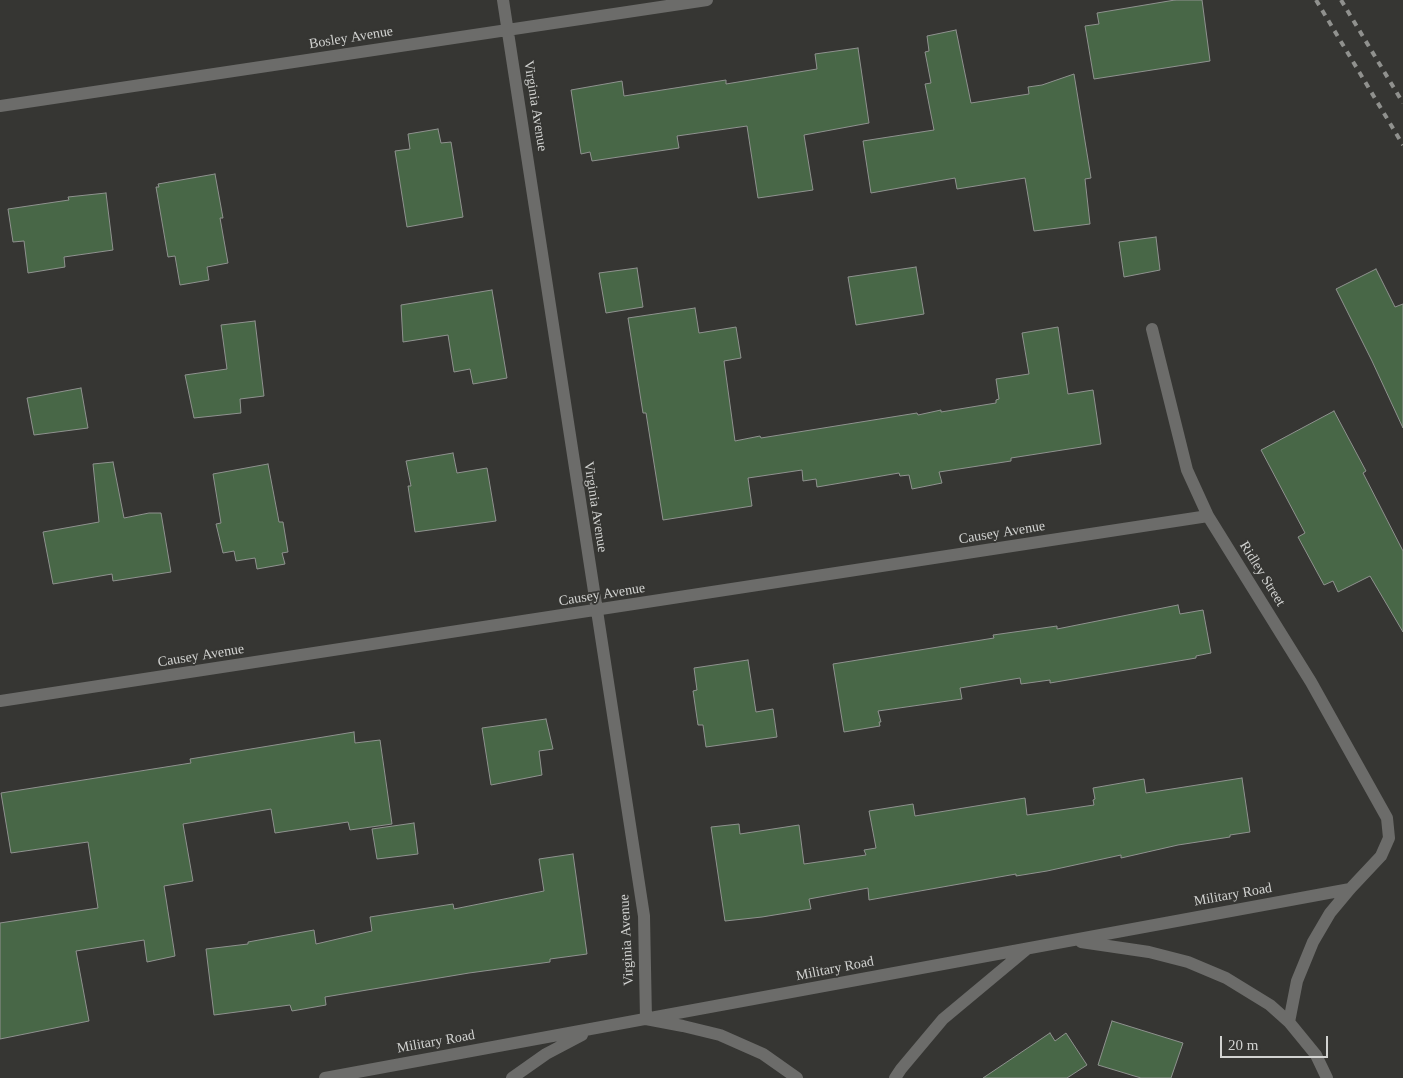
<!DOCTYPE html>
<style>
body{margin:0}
#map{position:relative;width:1403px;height:1078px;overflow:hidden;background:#363633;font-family:Georgia,serif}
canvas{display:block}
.scale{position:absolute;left:1220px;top:1036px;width:108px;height:22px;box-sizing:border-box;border:2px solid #d2d3d1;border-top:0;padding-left:6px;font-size:15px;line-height:18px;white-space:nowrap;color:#d2d3d1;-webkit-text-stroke:4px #363633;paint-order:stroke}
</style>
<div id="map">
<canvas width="1403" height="1078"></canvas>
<div class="scale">20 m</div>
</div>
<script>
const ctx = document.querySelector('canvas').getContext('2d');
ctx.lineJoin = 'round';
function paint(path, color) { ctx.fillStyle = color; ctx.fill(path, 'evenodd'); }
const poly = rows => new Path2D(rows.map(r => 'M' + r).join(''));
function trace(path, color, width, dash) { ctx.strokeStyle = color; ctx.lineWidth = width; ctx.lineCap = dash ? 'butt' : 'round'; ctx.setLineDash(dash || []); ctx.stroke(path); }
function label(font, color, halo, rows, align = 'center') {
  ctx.font = font + ' Georgia,serif'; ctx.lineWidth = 4; ctx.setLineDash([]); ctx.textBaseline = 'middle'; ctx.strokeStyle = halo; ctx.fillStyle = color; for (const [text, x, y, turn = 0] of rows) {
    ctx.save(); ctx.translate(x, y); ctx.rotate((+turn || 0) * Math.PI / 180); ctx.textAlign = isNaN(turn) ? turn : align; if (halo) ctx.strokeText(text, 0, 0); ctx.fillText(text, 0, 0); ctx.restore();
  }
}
const building = poly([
 [1175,0,1202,0,1210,61,1094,79,1085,26,1099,24,1097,13,1175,0],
 [956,30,971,103,1029,94,1028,87,1042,85,1074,74,1091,178,1085,179,1090,224,1034,231,1025,178,957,189,955,178,871,193,863,141,934,130,925,84,931,83,925,52,929,51,927,36,956,30],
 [858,48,869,123,804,135,813,190,758,198,747,126,677,136,679,148,592,161,590,152,581,154,571,90,622,81,624,96,726,80,726,84,817,69,815,54,858,48],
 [438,129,441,143,451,142,463,217,407,227,395,151,410,149,408,134,438,129],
 [215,174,223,218,220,218,228,263,207,267,209,280,180,285,175,256,168,257,156,187,159,187,158,184,215,174],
 [106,193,113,250,64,257,65,267,28,273,24,241,13,242,8,209,69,200,68,197,106,193],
 [1156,237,1160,270,1124,277,1119,242,1156,237],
 [916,267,924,314,856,325,848,277,916,267],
 [637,268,643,307,606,313,599,273,637,268],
 [1376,269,1395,307,1403,304,1403,428,1372,361,1336,289,1376,269],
 [492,290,507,378,473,384,470,369,454,372,448,335,403,342,401,305,492,290],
 [695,308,699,333,736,327,741,358,724,361,735,441,760,436,761,438,917,413,918,415,941,410,941,412,996,403,996,400,999,399,996,379,1029,374,1022,333,1058,327,1068,394,1093,390,1101,444,1011,458,1011,461,939,472,942,483,912,489,909,475,900,476,899,473,817,487,816,479,803,481,802,470,748,478,752,506,663,520,646,413,643,413,628,318,695,308],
 [255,321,264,396,240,399,241,413,194,418,185,375,227,369,221,325,255,321],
 [81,388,88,428,34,435,27,398,81,388],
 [1334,411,1366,471,1363,473,1403,551,1403,632,1370,576,1338,592,1333,581,1324,585,1298,537,1305,533,1261,450,1334,411],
 [453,453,457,473,487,468,496,521,415,532,408,486,411,486,406,461,453,453],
 [113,462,124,518,149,513,161,513,171,572,113,581,112,574,53,584,43,532,99,522,93,464,113,462],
 [268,464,279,522,283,522,288,552,282,553,285,564,257,569,255,558,236,561,234,551,223,553,216,524,221,523,213,474,268,464],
 [1178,605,1180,614,1203,610,1211,653,1196,656,1196,658,1050,683,1050,680,1021,684,1020,678,960,688,962,699,878,711,881,722,879,722,880,726,844,732,833,664,994,638,993,635,1057,626,1057,629,1178,605],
 [748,660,756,712,773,709,777,737,706,747,703,725,698,725,693,691,697,690,694,668,748,660],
 [546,719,553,749,539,751,542,775,491,785,482,728,546,719],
 [354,732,355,743,380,740,392,824,350,830,348,822,275,833,271,809,183,824,193,881,164,886,175,956,147,962,144,940,76,951,89,1021,0,1039,0,923,98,908,88,842,11,853,1,793,191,763,190,759,354,732],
 [1242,778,1250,832,1230,835,1230,837,1178,845,1121,858,1121,855,1047,871,1016,876,1016,874,869,900,868,888,809,899,811,909,762,917,725,921,711,827,739,824,740,834,799,825,804,864,866,855,864,850,876,848,869,811,913,804,915,816,1025,798,1027,815,1094,805,1093,800,1095,799,1093,788,1144,779,1146,793,1242,778],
 [414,823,418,854,377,859,372,829,414,823],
 [573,854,587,954,550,959,550,962,469,973,325,997,326,1005,292,1011,290,1005,214,1015,206,949,248,944,248,942,314,930,316,944,372,931,370,917,453,904,454,909,544,891,539,859,573,854],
 [1112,1021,1183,1043,1171,1078,1141,1078,1098,1065,1112,1021],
 [1050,1033,1055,1041,1066,1033,1087,1065,1067,1078,983,1078,1050,1033]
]);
const minor = poly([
 [503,0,644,916,646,1019,683,1026,720,1035,763,1054,797,1078],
 [0,106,707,0],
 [1152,329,1187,470,1208,516,1311,682,1387,818,1389,838,1381,856,1350,889,1330,913,1313,942,1297,981,1289,1022],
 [0,701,1208,516],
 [1081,942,1149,952,1188,962,1226,978,1270,1005,1289,1022,1316,1055,1327,1078],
 [325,1078,1350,889],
 [512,1078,546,1054,582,1035],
 [895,1078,901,1069,943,1019,1027,949]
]);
const rail = poly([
 [1316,0,1403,145],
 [1341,0,1403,103]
]);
const streetNames = [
 ["Bosley Avenue",351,38,-9],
 ["Virginia Avenue",535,106,81],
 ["Virginia Avenue",595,507,81],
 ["Causey Avenue",1002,533,-9],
 ["Ridley Street",1262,574,58],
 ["Causey Avenue",602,595,-9],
 ["Causey Avenue",201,656,-9],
 ["Military Road",1233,895,-10],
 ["Virginia Avenue",627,940,-93],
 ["Military Road",835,969,-11],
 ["Military Road",436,1042,-10]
];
paint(building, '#486747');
trace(building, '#8f928f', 1);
trace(minor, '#6c6c6a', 12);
trace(rail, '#90918e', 4, [6, 6]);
label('14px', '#d2d3d1', '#363633', streetNames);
</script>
